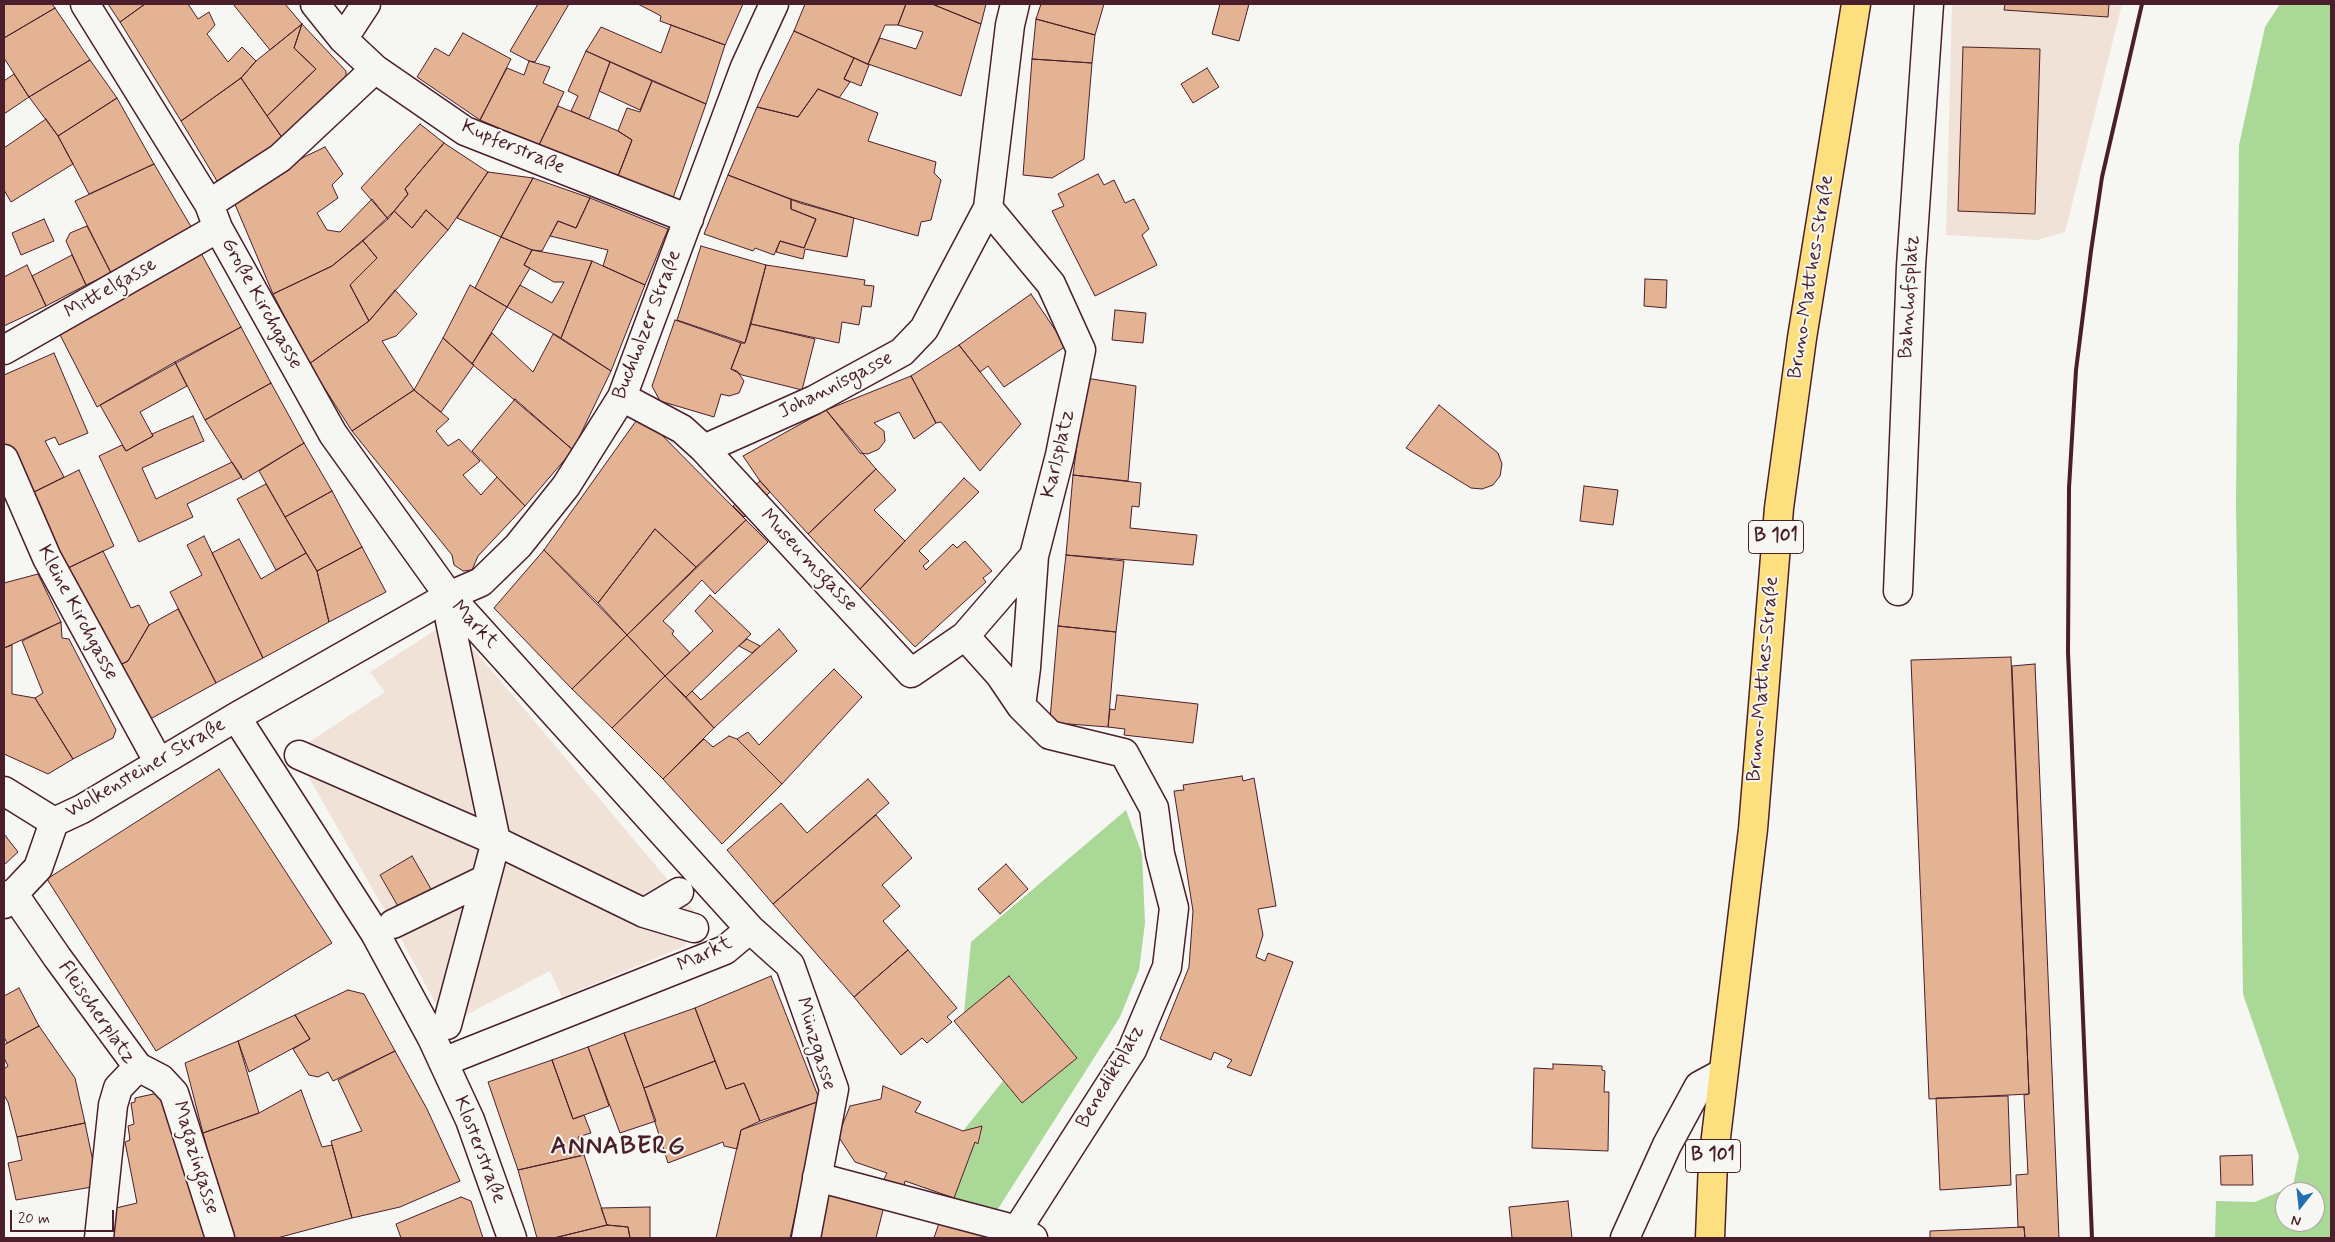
<!DOCTYPE html>
<meta charset="utf-8">
<style>
body{margin:0}
#map{position:relative;width:2335px;height:1242px;overflow:hidden;background:#f6f6f2;font-family:Mynerve,sans-serif}
canvas{display:block}
.frame{position:absolute;inset:0;border:5px solid #4a1f2b;pointer-events:none}
.north{position:absolute;left:2275px;top:1182px;width:50px;height:50px;box-sizing:border-box;background:#f6f6f2;border:1px solid #b1a0a2;border-radius:50%;rotate:196deg;font-size:14px;font-weight:700;line-height:20px;text-align:center;color:#4a1f2b}
.north::after{content:'';display:block;margin:auto;width:18px;height:22px;background:#1f6fb2;clip-path:polygon(50% 0,100% 100%,50% 72%,0 100%)}
.scale{position:absolute;left:10px;top:1210px;width:104px;height:22px;box-sizing:border-box;border:2px solid #4a1f2b;border-top:0;padding-left:6px;font-size:15px;line-height:18px;white-space:nowrap;color:#4a1f2b;-webkit-text-stroke:4px #f6f6f2;paint-order:stroke}
</style>
<div id="map">
<canvas width="2335" height="1242"></canvas>
<div class="frame"></div>
<div class="north">N</div>
<div class="scale">20 m</div>
</div>
<script>
const ctx = document.querySelector('canvas').getContext('2d');
ctx.lineJoin = 'round';
function paint(path, color) { ctx.fillStyle = color; ctx.fill(path, 'evenodd'); }
const poly = rows => new Path2D(rows.map(r => 'M' + r).join(''));
function trace(path, color, width, dash) { ctx.strokeStyle = color; ctx.lineWidth = width; ctx.lineCap = dash ? 'butt' : 'round'; ctx.setLineDash(dash || []); ctx.stroke(path); }
function label(font, color, halo, rows, align = 'center') {
  ctx.font = font + ' Mynerve,sans-serif'; ctx.lineWidth = 4; ctx.setLineDash([]); ctx.textBaseline = 'middle'; ctx.strokeStyle = halo; ctx.fillStyle = color; for (const [text, x, y, turn = 0] of rows) {
    ctx.save(); ctx.translate(x, y); ctx.rotate((+turn || 0) * Math.PI / 180); ctx.textAlign = isNaN(turn) ? turn : align; if (halo) ctx.strokeText(text, 0, 0); ctx.fillText(text, 0, 0); ctx.restore();
  }
}
const built = poly([
 [1952,4,2122,4,2065,232,2037,240,1946,235],
 [450,621,694,911,694,928,685,946,562,997,550,971,447,1025,404,944,300,762,303,746,385,692,370,672],
 [412,856,431,889,399,907,380,875]
]);
const green = poly([
 [2280,4,2331,4,2331,1238,2215,1238,2216,1201,2255,1202,2293,1186,2299,1156,2243,994,2236,503,2239,145,2265,27],
 [2285,1192,2315,1192,2315,1222,2285,1222],
 [1126,810,1142,854,1145,923,1139,970,1120,1017,996,1212,954,1198,975,1142,979,1144,982,1127,963,1131,1003,1081,1022,1103,1077,1058,1010,976,964,1013,971,942]
]);
const building = poly([
 [4,4,52,4,55,8,4,38,4,4],
 [108,4,145,4,120,22,108,4],
 [145,4,188,4,198,19,209,12,215,25,207,34,228,62,242,47,256,61,241,78,181,121,120,22,145,4],
 [233,4,285,4,302,24,270,50,233,4],
 [538,4,569,4,535,62,529,61,510,51,538,4],
 [638,4,743,4,725,45,660,21,661,16,638,4],
 [805,4,906,4,898,25,885,25,868,64,794,31,805,4],
 [906,4,932,4,981,24,961,96,868,64,880,38,916,49,923,32,898,25,906,4],
 [932,4,986,4,981,24,932,4],
 [1041,4,1104,4,1095,35,1036,19,1041,4],
 [1220,4,1249,4,1239,41,1212,34,1220,4],
 [2005,4,2109,4,2108,17,2004,10,2005,4],
 [55,8,90,60,29,97,4,58,4,38,55,8],
 [1036,19,1095,35,1092,63,1032,59,1036,19],
 [302,24,346,71,346,80,283,139,267,116,316,69,294,48,302,24],
 [302,24,294,48,316,69,267,116,241,78,256,61,302,24],
 [671,25,725,45,706,104,586,51,601,27,661,53,671,25],
 [794,31,854,58,844,79,850,82,839,98,818,89,798,117,757,107,794,31],
 [463,33,511,59,480,120,417,77,435,48,449,56,463,33],
 [1963,47,2040,49,2035,214,1958,211,1963,47],
 [586,51,610,62,589,119,571,111,578,96,568,91,586,51],
 [854,58,869,65,861,86,844,79,854,58],
 [1032,59,1092,63,1084,159,1052,178,1023,175,1032,59],
 [90,60,117,98,58,136,29,97,90,60],
 [529,61,550,67,543,83,564,92,539,145,480,120,507,68,524,75,529,61],
 [610,62,652,81,640,110,599,91,610,62],
 [1207,68,1219,87,1193,103,1181,84,1207,68],
 [14,74,29,97,4,114,4,81,14,74],
 [241,78,283,139,217,181,181,121,241,78],
 [652,81,706,104,673,198,618,176,632,140,618,131,627,108,640,112,652,81],
 [818,89,878,113,868,141,936,162,934,173,941,180,931,220,921,222,918,236,800,203,728,175,757,107,798,117,818,89],
 [117,98,154,164,89,194,58,136,117,98],
 [558,106,618,131,632,140,618,176,539,145,558,106],
 [46,119,58,136,73,164,11,202,4,190,4,148,46,119],
 [420,124,444,143,405,189,408,194,388,219,361,188,420,124],
 [444,143,488,172,448,230,426,210,412,228,394,211,408,194,405,189,444,143],
 [325,147,343,174,332,185,338,198,317,213,327,230,340,232,372,199,388,219,332,266,273,294,234,202,304,157,325,147],
 [154,164,193,230,111,273,75,201,154,164],
 [488,172,533,178,501,237,457,218,488,172],
 [1098,174,1104,185,1114,180,1125,203,1134,199,1149,229,1142,235,1157,265,1095,296,1052,211,1064,206,1058,194,1098,174],
 [728,175,791,199,791,209,816,219,804,248,780,241,774,255,755,248,753,251,704,234,728,175],
 [533,178,590,198,576,228,558,221,542,251,532,250,501,237,533,178],
 [590,198,668,229,645,285,603,266,608,250,550,236,558,221,576,228,590,198],
 [791,199,854,218,847,257,805,249,803,259,776,252,780,241,804,248,816,219,791,209,791,199],
 [426,210,448,230,369,321,350,285,377,258,363,241,394,211,412,228,426,210],
 [44,219,54,241,21,255,12,233,44,219],
 [87,226,111,273,86,285,66,241,70,233,87,226],
 [501,237,532,250,524,265,530,268,507,307,475,288,501,237],
 [363,241,377,258,350,285,369,321,309,364,273,294,332,266,363,241],
 [701,246,766,265,745,343,677,320,701,246],
 [532,250,592,261,561,338,507,307,520,285,552,303,564,282,554,282,524,265,532,250],
 [201,253,241,327,97,407,56,327,201,253],
 [72,255,86,285,46,306,32,276,72,255],
 [592,261,645,285,611,371,561,338,592,261],
 [27,265,46,306,4,326,4,277,27,265],
 [766,265,865,280,864,285,874,286,871,307,862,306,859,325,842,322,839,343,751,324,766,265],
 [1645,279,1667,280,1666,308,1644,306,1645,279],
 [470,285,507,307,472,364,443,338,470,285],
 [395,290,417,314,396,336,382,341,414,390,352,431,309,364,369,321,395,290],
 [1031,294,1066,346,1004,387,988,366,980,372,959,345,1031,294],
 [1115,310,1146,313,1143,343,1112,340,1115,310],
 [675,320,741,343,731,369,737,371,744,381,739,393,729,396,721,394,714,417,660,401,652,386,675,320],
 [751,324,815,339,802,390,742,375,731,369,741,343,745,343,751,324],
 [241,327,271,383,205,420,175,362,241,327],
 [492,333,533,372,553,334,611,371,573,450,472,364,492,333],
 [443,338,474,365,441,412,414,390,443,338],
 [959,345,1021,424,980,471,941,422,936,423,911,376,959,345],
 [54,353,88,433,59,445,55,437,45,441,64,477,28,495,4,443,4,375,54,353],
 [175,362,187,386,140,412,153,436,126,451,100,405,175,362],
 [911,376,936,423,914,439,899,412,874,423,884,431,885,441,879,449,868,454,860,453,826,410,911,376],
 [1086,378,1136,386,1128,481,1073,475,1086,378],
 [271,383,304,443,243,480,205,420,271,383],
 [414,390,449,419,436,431,448,446,459,439,480,461,463,475,481,495,497,477,525,506,478,556,472,570,463,571,454,565,452,555,352,431,414,390],
 [515,399,573,450,525,506,472,451,515,399],
 [1439,405,1498,453,1502,464,1500,476,1493,485,1482,489,1471,488,1406,448,1439,405],
 [826,410,876,469,808,534,760,481,743,456,826,410],
 [641,414,746,520,696,567,655,529,598,603,544,550,641,414],
 [193,416,204,441,142,468,156,499,232,462,242,477,187,504,193,517,139,542,99,456,122,445,126,451,153,436,152,434,193,416],
 [304,443,332,491,285,517,259,471,304,443],
 [876,469,896,490,874,510,905,541,860,589,808,534,876,469],
 [79,470,114,546,64,570,28,495,79,470],
 [1073,475,1141,483,1139,507,1132,506,1130,528,1197,535,1193,565,1066,555,1073,475],
 [964,478,979,492,919,551,929,561,923,566,926,570,953,544,957,548,965,541,992,571,983,578,986,582,915,647,860,589,964,478],
 [760,481,770,492,744,517,733,506,760,481],
 [266,484,306,553,276,570,237,499,266,484],
 [1584,486,1618,490,1613,525,1580,521,1584,486],
 [332,491,362,547,317,571,285,517,332,491],
 [746,520,768,542,715,594,702,580,663,621,674,631,672,634,690,653,665,676,627,635,746,520],
 [655,529,696,567,627,635,598,603,655,529],
 [204,536,263,658,216,683,170,592,202,575,187,545,204,536],
 [239,539,261,579,306,553,317,571,329,622,263,658,212,553,239,539],
 [362,547,386,592,329,622,317,571,362,547],
 [544,550,627,635,572,689,494,608,544,550],
 [103,551,131,608,139,605,149,625,128,661,114,668,64,570,103,551],
 [1066,555,1124,561,1116,632,1058,626,1066,555],
 [38,574,61,622,4,648,4,583,38,574],
 [710,595,751,634,686,697,665,676,713,631,695,611,710,595],
 [178,609,216,683,143,723,114,668,128,661,149,625,178,609],
 [61,622,62,638,69,639,116,730,113,738,73,759,35,698,43,693,22,641,61,622],
 [1058,626,1116,632,1108,727,1056,723,1056,720,1050,719,1058,626],
 [779,629,797,651,714,728,686,697,692,691,701,700,779,629],
 [627,635,665,676,612,728,572,689,627,635],
 [747,639,760,646,752,653,739,646,747,639],
 [12,645,12,694,35,698,73,759,48,774,4,754,4,648,12,645],
 [2011,657,2029,1094,1929,1099,1911,660,2011,657],
 [2035,664,2059,1238,2025,1238,2024,1227,2018,1227,2016,1175,2028,1174,2024,1095,2029,1094,2012,666,2035,664],
 [834,669,862,697,782,784,737,739,748,732,759,745,834,669],
 [665,676,714,728,663,779,612,728,665,676],
 [1117,695,1198,704,1193,743,1124,735,1125,729,1108,727,1110,709,1115,710,1117,695],
 [729,736,737,739,782,784,722,844,663,779,704,739,713,747,729,736],
 [219,769,332,943,156,1051,47,879,219,769],
 [1242,776,1243,781,1254,778,1276,906,1258,909,1263,935,1256,957,1265,961,1268,953,1293,962,1251,1076,1227,1067,1232,1060,1214,1052,1211,1060,1160,1039,1189,967,1193,911,1174,791,1184,790,1183,785,1242,776],
 [868,779,889,803,773,904,727,850,781,803,807,833,868,779],
 [876,815,912,858,882,885,900,906,883,921,908,950,854,997,773,904,876,815],
 [4,834,18,852,4,865,4,834],
 [412,856,431,889,399,908,380,875,412,856],
 [1006,864,1028,889,1000,914,978,889,1006,864],
 [908,950,957,1008,947,1017,952,1022,927,1043,922,1038,901,1055,854,997,908,950],
 [771,976,820,1101,760,1121,744,1083,726,1089,695,1008,771,976],
 [1009,976,1077,1058,1022,1103,954,1021,1009,976],
 [19,988,39,1026,7,1043,4,1037,4,996,19,988],
 [348,990,364,994,395,1051,333,1081,328,1072,318,1077,309,1075,293,1049,310,1039,295,1015,348,990],
 [695,1008,715,1061,644,1088,624,1033,695,1008],
 [295,1015,310,1039,249,1072,238,1041,295,1015],
 [39,1026,75,1078,85,1123,17,1137,8,1102,4,1095,4,1069,8,1066,4,1058,4,1045,39,1026],
 [624,1033,656,1121,620,1133,588,1047,624,1033],
 [238,1041,259,1113,203,1133,185,1063,238,1041],
 [588,1047,609,1106,573,1119,552,1060,588,1047],
 [395,1051,427,1109,460,1181,400,1207,352,1218,331,1141,362,1131,338,1080,395,1051],
 [552,1060,573,1119,584,1115,591,1133,578,1137,584,1155,518,1170,488,1082,552,1060],
 [715,1061,726,1089,744,1083,760,1121,741,1130,737,1149,724,1146,723,1142,668,1163,644,1088,715,1061],
 [1553,1064,1602,1066,1602,1070,1605,1071,1604,1092,1609,1092,1608,1151,1532,1148,1534,1068,1553,1069,1553,1064],
 [883,1086,921,1102,915,1112,963,1131,982,1126,978,1144,975,1142,954,1198,905,1181,903,1190,882,1183,887,1173,855,1162,838,1136,850,1106,881,1099,883,1086],
 [301,1090,322,1147,332,1145,352,1218,277,1238,231,1238,203,1133,259,1113,301,1090],
 [158,1093,158,1098,163,1097,167,1117,175,1115,206,1238,112,1238,116,1208,137,1203,125,1142,130,1140,128,1126,134,1124,131,1103,135,1102,135,1098,158,1093],
 [2008,1096,2011,1185,1940,1190,1936,1098,2008,1096],
 [820,1101,790,1238,716,1238,741,1130,820,1101],
 [85,1123,98,1186,16,1200,8,1163,22,1160,17,1137,85,1123],
 [584,1155,607,1225,554,1238,537,1238,518,1170,584,1155],
 [2252,1155,2253,1185,2221,1185,2220,1156,2252,1155],
 [826,1187,885,1202,876,1238,814,1238,826,1187],
 [461,1197,471,1201,483,1238,401,1238,396,1224,461,1197],
 [1568,1201,1572,1238,1512,1238,1509,1207,1568,1201],
 [650,1207,650,1238,630,1238,628,1227,607,1225,601,1208,650,1207],
 [940,1220,1002,1238,934,1238,940,1220],
 [607,1225,628,1227,630,1238,554,1238,607,1225],
 [2024,1227,2025,1238,1930,1238,1930,1231,2024,1227]
]);
const street = poly([
 [85,4,209,204,218,228,333,434,449,596,750,929,790,965,834,1089,806,1238],
 [315,4,343,39,375,69,465,131,689,219],
 [343,39,366,4],
 [209,204,280,158,375,69],
 [988,208,1051,284,1081,350,1060,455,1034,556,1026,668,1021,706],
 [4,350,218,228],
 [622,397,682,429,704,449,814,400,902,352,924,329,988,208,1010,25,1015,4],
 [704,449,911,673,965,636,1034,556],
 [4,459,47,558,159,763],
 [1898,591,1911,266,1929,4],
 [965,636,1000,675,1021,706,1050,735,1124,753,1154,808,1160,854,1174,908,1167,967,1132,1050,1017,1230],
 [236,717,375,933,432,1038,470,1120,512,1238],
 [299,755,496,841,644,913,694,928],
 [4,791,54,822],
 [54,822,82,809,236,717,449,596,481,582,518,546,566,486,622,397,745,67,774,4],
 [13,893,57,957,138,1067,161,1079,174,1093,220,1238],
 [4,904,38,868,54,822],
 [644,913,679,892],
 [393,924,486,879],
 [447,1025,496,841,450,621],
 [443,1062,725,950,750,929],
 [817,1177,1017,1230,1033,1238],
 [99,1238,113,1105,118,1088,138,1067],
 [1625,1238,1667,1145,1699,1086,1723,1073]
]);
const primary = poly([
 [1710,1238,1713,1162,1753,829,1779,508,1802,338,1856,4]
]);
const rail = poly([
 [2092,1238,2068,652,2069,488,2076,370,2091,251,2102,177,2142,4]
]);
const shields = [
 [1776,537,55],
 [1713,1156,55]
];
const shieldNames = [
 ["B 101",1776,537],
 ["B 101",1713,1156]
];
const streetNames = [
 ["Kupferstraße",513,148,23],
 ["Bruno-Matthes-Straße",1812,277,-81],
 ["Mittelgasse",111,289,-30],
 ["Bahnhofsplatz",1910,297,-87],
 ["Große Kirchgasse",261,304,61],
 ["Buchholzer Straße",648,325,-69],
 ["Johannisgasse",836,386,-27],
 ["Karlsplatz",1059,454,-77],
 ["Museumsgasse",808,561,47],
 ["Kleine Kirchgasse",77,613,62],
 ["Markt",474,625,46],
 ["Bruno-Matthes-Straße",1764,679,-85],
 ["Wolkensteiner Straße",146,769,-30],
 ["Markt",705,955,-26],
 ["Fleischerplatz",96,1013,55],
 ["Münzgasse",815,1044,73],
 ["Benediktplatz",1111,1077,-60],
 ["Klosterstraße",479,1150,69],
 ["Magazingasse",195,1158,73]
];
const districtNames = [
 ["ANNABERG",618,1148]
];
paint(built, '#f0e2d6');
paint(green, '#aad897');
paint(building, '#e3b394');
trace(building, '#4a1f2b', 1);
trace(street, '#4a1f2b', 31);
trace(primary, '#4a1f2b', 31);
trace(street, '#f6f6f2', 28);
trace(primary, '#fce080', 28);
trace(rail, '#4a1f2b', 4);
for (const [x, y, w] of shields) { const box = new Path2D(); box.roundRect(x - w / 2, y - 16.5, w, 33, 4); ctx.fillStyle = '#f6f6f2'; ctx.fill(box); trace(box, '#4a1f2b', 1); }
label('bold 19px', '#4a1f2b', null, shieldNames);
label('20px', '#4a1f2b', '#f6f6f2', streetNames);
ctx.letterSpacing = '1px';
label('bold 25px', '#4a1f2b', '#f6f6f2', districtNames);
ctx.letterSpacing = '0px';
</script>
